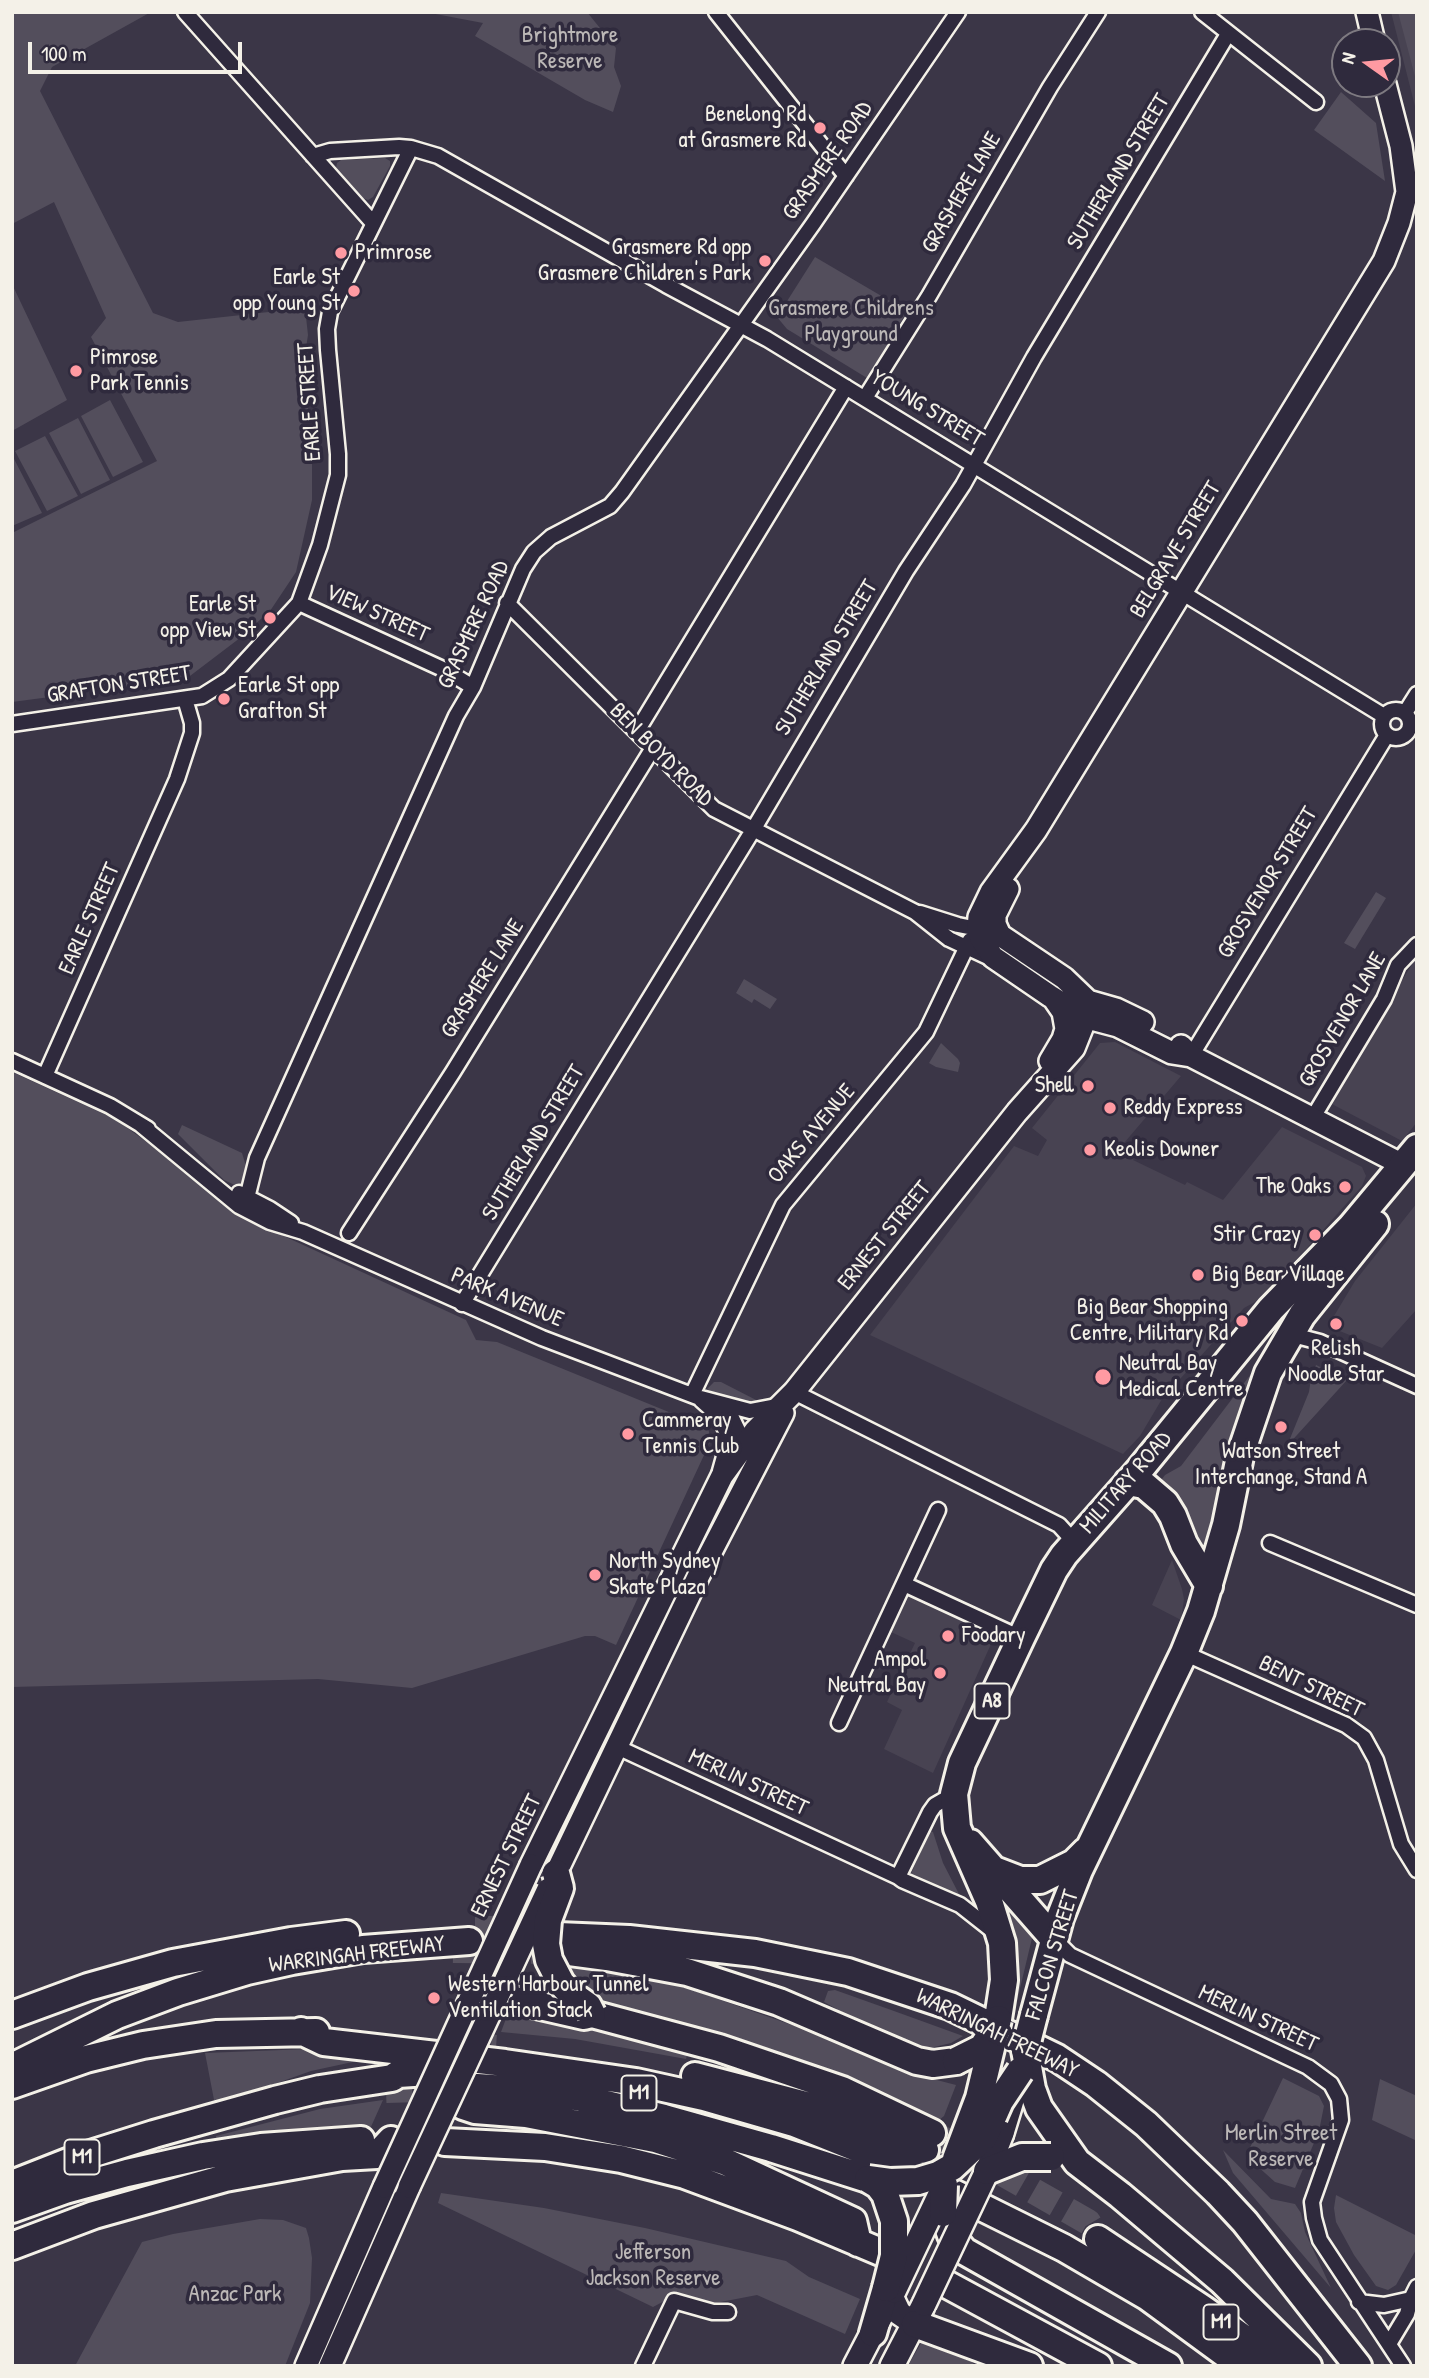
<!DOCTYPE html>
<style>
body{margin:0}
#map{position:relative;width:1429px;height:2378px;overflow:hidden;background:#3b3647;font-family:"Patrick Hand",sans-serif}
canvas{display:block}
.frame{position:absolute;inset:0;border:14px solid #f4f1e8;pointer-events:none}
.north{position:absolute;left:1331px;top:28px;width:70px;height:70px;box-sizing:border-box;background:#2f2a3d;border:2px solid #7e7a81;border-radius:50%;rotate:285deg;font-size:19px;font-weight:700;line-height:28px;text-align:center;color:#f4f1e8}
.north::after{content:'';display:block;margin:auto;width:24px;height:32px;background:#ff9aa2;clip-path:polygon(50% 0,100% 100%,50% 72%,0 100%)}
.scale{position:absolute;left:28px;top:42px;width:214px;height:32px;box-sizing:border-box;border:4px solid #f4f1e8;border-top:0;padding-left:9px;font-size:21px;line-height:24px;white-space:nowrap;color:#f4f1e8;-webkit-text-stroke:5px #2f2a3d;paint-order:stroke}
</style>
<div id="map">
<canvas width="1429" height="2378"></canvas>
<div class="frame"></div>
<div class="north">N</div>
<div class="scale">100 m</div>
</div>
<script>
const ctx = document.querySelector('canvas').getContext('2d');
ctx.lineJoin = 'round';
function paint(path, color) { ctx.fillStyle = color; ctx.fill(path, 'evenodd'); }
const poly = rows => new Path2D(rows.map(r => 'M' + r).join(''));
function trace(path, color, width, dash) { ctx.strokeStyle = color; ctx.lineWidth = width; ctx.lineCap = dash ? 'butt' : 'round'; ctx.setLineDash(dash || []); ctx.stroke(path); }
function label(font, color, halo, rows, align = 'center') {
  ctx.font = font + ' "Patrick Hand",sans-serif'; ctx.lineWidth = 7; ctx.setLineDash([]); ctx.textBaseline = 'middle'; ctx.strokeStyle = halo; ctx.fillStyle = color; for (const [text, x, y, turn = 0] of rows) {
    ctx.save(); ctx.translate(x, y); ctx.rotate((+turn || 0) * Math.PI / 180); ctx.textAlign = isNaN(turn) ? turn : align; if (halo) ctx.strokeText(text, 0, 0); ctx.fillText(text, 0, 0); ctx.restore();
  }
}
const built = poly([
 [1391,12,1417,12,1417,114],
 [1417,956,1417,1122,1402,1141,1328,1102],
 [1115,1042,1181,1076,1119,1149,1134,1157,1133,1160,1185,1185,1187,1182,1223,1200,1282,1127,1362,1167,1366,1176,1362,1186,1308,1247,1255,1302,1244,1308,1162,1399,1140,1436,1123,1454,870,1335,1014,1146,1038,1156,1047,1140,1032,1128,1100,1043],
 [1417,1203,1417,1309,1382,1348,1332,1328,1331,1321,1355,1281],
 [1172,1560,1182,1589,1184,1599,1181,1620,1152,1605],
 [910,1593,996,1633,933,1773,884,1749,902,1710,887,1702,915,1643,891,1632]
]);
const green = poly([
 [12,12,151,12,52,67,40,91,153,313,178,322,305,308,308,335,303,367,312,440,312,500,296,572,270,611,236,641,186,679,12,702,12,533,157,461,91,337,106,318,54,202,12,224],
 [425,12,587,12,616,48,614,67,621,86,613,112,585,100,475,36,483,23],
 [1398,12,1417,12,1417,84],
 [1341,92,1376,123,1385,181,1314,130],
 [385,158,390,161,390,166,373,197,368,200,363,198,336,168,337,163,341,160],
 [815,257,907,311,871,375,867,378,787,329,777,317],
 [12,284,67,400,12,431],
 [110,400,143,462,113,477,81,416],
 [78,418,110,480,81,494,49,433],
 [45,436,78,496,47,511,15,451],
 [12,455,42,513,12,526],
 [1376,892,1386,898,1355,949,1344,943],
 [744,979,777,999,770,1009,754,999,752,1003,736,993],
 [941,1043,958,1059,960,1063,958,1072,936,1067,929,1063],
 [12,1072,115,1119,262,1226,466,1320,476,1340,497,1342,708,1428,711,1440,616,1645,595,1636,585,1636,412,1688,318,1679,12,1687],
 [182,1125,242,1153,246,1166,241,1188,224,1180,178,1134],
 [1316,1365,1347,1380,1287,1446,1309,1392,1311,1378],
 [1251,1374,1254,1377,1239,1410,1234,1429,1215,1532,1205,1558,1159,1483,1165,1475,1181,1466],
 [714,1382,721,1382,760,1402,758,1403,746,1402,744,1405,731,1402,707,1389],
 [930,1831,933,1832,943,1863,960,1896,960,1900,910,1876],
 [999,1893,1033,1934,1017,2001,1014,2000,1018,1971,1017,1949],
 [563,1962,597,1965,675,1984,809,2031,906,2072,956,2085,944,2116,938,2121,900,2100,840,2075,752,2044,618,2012,590,1998],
 [835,1990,894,2011,963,2036,951,2043,922,2050,837,2012,837,2009,824,2002,828,1991],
 [523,2006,688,2052,686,2059,575,2039,501,2032,510,2008],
 [307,2049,362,2055,362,2060,311,2071,215,2105,205,2053],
 [1283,2078,1319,2096,1324,2106,1319,2131,1295,2188,1275,2182,1246,2156],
 [1380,2079,1417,2096,1417,2141,1372,2120],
 [383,2100,370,2129,322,2130,217,2142,216,2136,320,2109],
 [1223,2150,1271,2199,1295,2204,1301,2213,1305,2232,1331,2288,1233,2173],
 [441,2193,544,2208,645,2228,786,2261,809,2277,860,2299,845,2334,757,2295,705,2305,670,2298,653,2307,438,2203],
 [1336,2195,1417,2236,1417,2248,1396,2285,1388,2290,1376,2286,1354,2255,1336,2222,1334,2208],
 [260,2219,283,2220,306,2228,309,2238,312,2258,310,2303,285,2366,75,2366,142,2242,173,2234],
 [927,2340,972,2362,974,2365,908,2366,921,2343]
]);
const highwayTunnel = poly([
 [475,1929,554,1929],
 [453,1950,562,1951],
 [452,2045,496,2048],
 [386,2090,477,2087],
 [932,2133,1088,2222,1098,2239]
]);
const street = poly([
 [185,12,373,223],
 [716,12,846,176],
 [1202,12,1316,102],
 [313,156,330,151,399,147,411,148,438,156,666,285,767,339,1384,716],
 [865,398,929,296,1050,87,1098,12],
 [299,603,445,670,473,687],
 [507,603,714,809,915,912,949,939,992,959],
 '1382 724a14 14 0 1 1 28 0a14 14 0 1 1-28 0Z',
 [1405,713,1417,694],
 [12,724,202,696,229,679,299,603,320,545,338,475,338,454,328,350,327,329,330,312,411,148],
 [637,731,846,387],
 [920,913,958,925,978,929],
 [1191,1056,1387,735],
 [12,1061,110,1106,148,1129],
 [45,1076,177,779,192,733,192,723,185,699],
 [1312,1119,1384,999,1398,965,1417,945],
 [141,1125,239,1206,270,1222,303,1232,542,1338,697,1397,750,1411,776,1406],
 [239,1193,270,1209,291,1223],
 [247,1198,257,1158,456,716,473,687,523,569,534,552,551,537,610,506,622,492,813,224,958,12],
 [349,1233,453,1072,653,748],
 [462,1304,753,830,906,571,963,485,1034,357,1228,34],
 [1289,1334,1320,1342,1417,1386],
 [794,1392,1059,1525,1069,1536,1071,1546],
 [692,1395,783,1205,926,1032,970,940],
 [701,1400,720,1417,727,1434,727,1446,720,1471],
 [719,1405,732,1418,745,1445],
 [1270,1543,1417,1605],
 [904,1584,1021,1638],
 [1184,1653,1346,1725,1364,1738,1376,1760,1401,1844,1417,1870],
 [839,1723,938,1510],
 [617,1747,898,1877,902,1880,960,1905,993,1931],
 [898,1877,930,1812,935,1805,954,1794],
 [1054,1939,1070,1955,1308,2067,1331,2084,1339,2099,1341,2120,1312,2202,1314,2218,1320,2240,1403,2366],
 [1359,2302,1384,2305,1411,2299],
 [1389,2344,1407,2314,1411,2299,1417,2287],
 [643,2366,674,2301,713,2312,728,2312]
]);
const secondary = poly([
 [1367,12,1374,42],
 [1008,889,995,915,995,924,1000,935,1064,978,1088,1001,1116,1009,1143,1022],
 [1181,1046,1191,1056,1403,1165],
 [1191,1056,1172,1053,1118,1026,1084,1017,1050,996,993,957,981,939,978,928,979,917,991,892,1036,830,1384,261,1399,223,1407,192,1401,146,1385,84],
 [1050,1061,1063,1039,1066,1029,1063,1012,1054,999],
 [531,1865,722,1476,755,1431,794,1392,1017,1112,1074,1048,1084,1023,1083,1007,1075,990],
 [558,1869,699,1575,783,1413],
 [306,2366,384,2187],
 [330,2366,409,2187]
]);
const primary = poly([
 [1002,2133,1017,2084],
 [891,2296,899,2313,915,2324],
 [855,2366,881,2316],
 [892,2366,923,2306]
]);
const highway = poly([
 [1128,1482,1144,1485,1165,1503,1173,1516,1184,1544,1209,1586],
 [970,1843,1054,1939],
 [994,1870,1020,1880,1040,1880,1074,1863,1086,1851],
 [558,1936,629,1939,755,1953,848,1972,950,2006,1057,2058,1096,2084,1146,2124,1218,2193,1245,2222,1358,2366],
 [562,1951,607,1957,687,1972,779,2002,917,2061,933,2064,956,2061],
 [495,2000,514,2000,584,2016,592,2014,719,2048,842,2090,932,2133],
 [12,2015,88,1987,173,1963,291,1941,346,1934],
 [1034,2015,1060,1918,1079,1870,1184,1653,1201,1611,1226,1525,1240,1456,1268,1373,1302,1315,1375,1224],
 [998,2019,1004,1980,1002,1943,989,1901,957,1828,954,1794,962,1763,1021,1638,1054,1570,1064,1555,1140,1469,1271,1309,1351,1227,1417,1148],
 [301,2031,324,2042,505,2063,636,2082,704,2097,794,2123,889,2161,1064,2248,1148,2297,1242,2366],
 [1025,2050,1032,2089,1039,2108,1077,2162,1120,2195,1222,2281,1308,2366],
 [12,2067,117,2015,178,1992,247,1971,292,1961,363,1949,469,1941],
 [695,2076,806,2105,848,2119,925,2150],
 [12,2085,86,2059,143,2045,216,2034,316,2032],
 [477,2087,537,2091,581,2098,664,2118,771,2148,868,2179],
 [451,2098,463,2106,475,2110,526,2114,655,2139,726,2162,853,2221,858,2243],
 [445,2142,545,2147,621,2159,685,2175,798,2217,883,2253],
 [12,2184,78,2158,154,2134,275,2100,320,2089,392,2078,398,2074,459,2070],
 [12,2209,65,2190,127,2173,203,2156,261,2147,361,2140],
 [943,2213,951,2235,964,2251,1168,2366],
 [1098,2239,1203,2309,1242,2337,1275,2366],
 [12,2246,94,2215,225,2178,342,2157,377,2155,391,2140],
 [948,2285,1098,2366],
 [915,2324,1029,2366],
 [873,2333,886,2288]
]);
const secondaryBridge = poly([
 [384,2187,531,1865],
 [409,2187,548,1889]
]);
const primaryBridge = poly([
 [894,2291,944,2186],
 [924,2304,987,2171,1002,2133]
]);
const highwayBridge = poly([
 [556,1873,560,1888,548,1920,546,1944,549,1960,561,1983,571,1994,588,2006,592,2014],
 [1025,2050,1034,2015],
 [956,2061,982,2048,994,2030],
 [956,2159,979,2098,998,2019],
 [987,2171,1022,2157,1051,2157],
 [868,2179,890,2182,918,2181,938,2175,952,2167,984,2137,1000,2101,1020,2071],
 [868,2179,878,2185,885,2194,894,2221,894,2256,886,2288],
 [943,2213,944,2185]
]);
const markers = [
 [820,128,7,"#ff9aa2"],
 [341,253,7,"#ff9aa2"],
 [765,261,7,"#ff9aa2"],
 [354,291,7,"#ff9aa2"],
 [76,371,7,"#ff9aa2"],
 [270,618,7,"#ff9aa2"],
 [224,699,7,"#ff9aa2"],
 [1088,1086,7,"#ff9aa2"],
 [1110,1108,7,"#ff9aa2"],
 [1090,1150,7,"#ff9aa2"],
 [1345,1187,7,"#ff9aa2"],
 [1315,1235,7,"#ff9aa2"],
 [1198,1275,7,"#ff9aa2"],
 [1242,1321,7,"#ff9aa2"],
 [1336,1324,7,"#ff9aa2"],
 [1103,1377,9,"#ff9aa2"],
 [1281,1427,7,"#ff9aa2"],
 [628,1434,7,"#ff9aa2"],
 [595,1575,7,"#ff9aa2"],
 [948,1636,7,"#ff9aa2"],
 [940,1673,7,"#ff9aa2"],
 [434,1998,7,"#ff9aa2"]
];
const shields = [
 [992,1701,35],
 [639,2093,35],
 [82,2157,35],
 [1221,2322,35]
];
const shieldNames = [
 ["A8",992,1701],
 ["M1",639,2093],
 ["M1",82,2157],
 ["M1",1221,2322]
];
const parkNames = [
 ["Brightmore",570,36],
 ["Reserve",570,62],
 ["Grasmere Childrens",851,309],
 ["Playground",851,335],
 ["Merlin Street",1281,2134],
 ["Reserve",1281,2160],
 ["Jefferson",653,2253],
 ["Jackson Reserve",653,2279],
 ["Anzac Park",235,2295]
];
const poiNames = [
 ["Benelong Rd",806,115,"right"],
 ["at Grasmere Rd",806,141,"right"],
 ["Grasmere Rd opp",751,248,"right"],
 ["Grasmere Children's Park",751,274,"right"],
 ["Primrose",355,253],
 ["Earle St",340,278,"right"],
 ["opp Young St",340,304,"right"],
 ["Pimrose",90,358],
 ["Park Tennis",90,384],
 ["Earle St",256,605,"right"],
 ["opp View St",256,631,"right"],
 ["Earle St opp",238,686],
 ["Grafton St",238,712],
 ["Shell",1074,1086,"right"],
 ["Reddy Express",1124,1108],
 ["Keolis Downer",1104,1150],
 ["The Oaks",1331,1187,"right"],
 ["Stir Crazy",1301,1235,"right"],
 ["Big Bear Village",1212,1275],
 ["Big Bear Shopping",1228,1308,"right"],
 ["Centre, Military Rd",1228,1334,"right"],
 ["Relish",1336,1349,"center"],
 ["Noodle Star",1336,1375,"center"],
 ["Neutral Bay",1119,1364],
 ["Medical Centre",1119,1390],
 ["Cammeray",642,1421],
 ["Tennis Club",642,1447],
 ["Watson Street",1281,1452,"center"],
 ["Interchange, Stand A",1281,1478,"center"],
 ["North Sydney",609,1562],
 ["Skate Plaza",609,1588],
 ["Foodary",962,1636],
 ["Ampol",926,1660,"right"],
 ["Neutral Bay",926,1686,"right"],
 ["Western Harbour Tunnel",448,1985],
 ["Ventilation Stack",448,2011]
];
const streetNames = [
 ["GRASMERE ROAD",828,161,-55],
 ["SUTHERLAND STREET",1119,172,-59],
 ["GRASMERE LANE",962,193,-60],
 ["EARLE STREET",310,402,-94],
 ["YOUNG STREET",927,409,31],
 ["BELGRAVE STREET",1176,550,-59],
 ["VIEW STREET",377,614,24],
 ["GRASMERE ROAD",474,625,-65],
 ["SUTHERLAND STREET",827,658,-59],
 ["GRAFTON STREET",119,685,-9],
 ["BEN BOYD ROAD",661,755,45],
 ["GROSVENOR STREET",1268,883,-59],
 ["EARLE STREET",90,919,-66],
 ["GRASMERE LANE",483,979,-58],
 ["GROSVENOR LANE",1343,1020,-60],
 ["OAKS AVENUE",812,1134,-50],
 ["SUTHERLAND STREET",534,1143,-59],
 ["ERNEST STREET",885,1236,-51],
 ["PARK AVENUE",507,1298,23],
 ["MILITARY ROAD",1126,1483,-49],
 ["BENT STREET",1311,1687,26],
 ["MERLIN STREET",748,1783,25],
 ["ERNEST STREET",507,1856,-64],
 ["WARRINGAH FREEWAY",357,1955,-7],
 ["FALCON STREET",1053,1955,-73],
 ["MERLIN STREET",1258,2019,25],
 ["WARRINGAH FREEWAY",997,2034,26]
];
paint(built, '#484352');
paint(green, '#534e5c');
trace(highwayTunnel, '#57525f', 26, [26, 13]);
trace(street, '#f4f1e8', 19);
trace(secondary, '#f4f1e8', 26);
trace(primary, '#f4f1e8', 28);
trace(highway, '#f4f1e8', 32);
trace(street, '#2f2a3d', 14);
trace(secondary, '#2f2a3d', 21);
trace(primary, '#2f2a3d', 23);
trace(highway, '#2f2a3d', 26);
trace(secondaryBridge, '#f4f1e8', 26, []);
trace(primaryBridge, '#f4f1e8', 28, []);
trace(highwayBridge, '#f4f1e8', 32, []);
trace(secondaryBridge, '#2f2a3d', 21);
trace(primaryBridge, '#2f2a3d', 23);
trace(highwayBridge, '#2f2a3d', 26);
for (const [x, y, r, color] of markers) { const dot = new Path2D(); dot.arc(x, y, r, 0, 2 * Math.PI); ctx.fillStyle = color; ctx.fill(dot); trace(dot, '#2f2a3d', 2.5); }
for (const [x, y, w] of shields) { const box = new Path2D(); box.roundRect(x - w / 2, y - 17.5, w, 35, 5); ctx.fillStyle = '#2f2a3d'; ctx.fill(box); trace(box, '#f4f1e8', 2); }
label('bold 21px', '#f4f1e8', null, shieldNames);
label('23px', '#bcb8b7', '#2f2a3d', parkNames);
label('23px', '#f4f1e8', '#2f2a3d', poiNames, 'left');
label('23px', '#f4f1e8', '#2f2a3d', streetNames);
</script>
